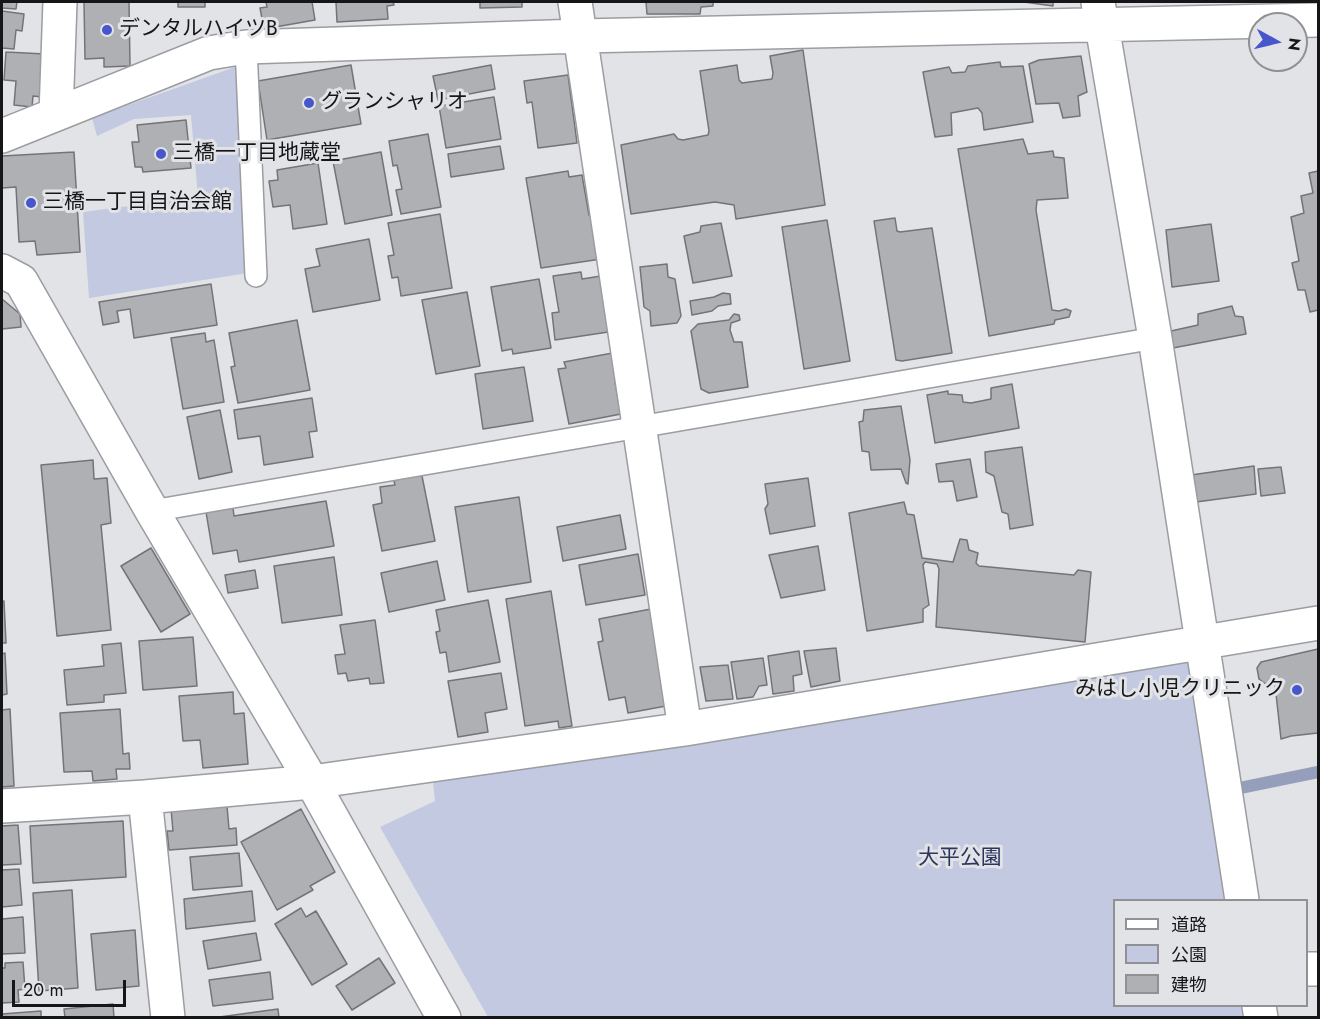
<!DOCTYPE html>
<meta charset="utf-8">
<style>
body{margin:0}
#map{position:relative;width:1320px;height:1019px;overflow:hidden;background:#e1e3e6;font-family:Jost,"Noto Sans JP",sans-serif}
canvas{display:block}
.frame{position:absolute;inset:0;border:3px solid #161618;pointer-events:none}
.legend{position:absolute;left:1113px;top:899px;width:195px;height:108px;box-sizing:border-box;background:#e1e3e6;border:2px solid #909194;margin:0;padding:8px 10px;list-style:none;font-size:18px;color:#161618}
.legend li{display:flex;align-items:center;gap:12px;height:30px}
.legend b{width:30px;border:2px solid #909194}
.north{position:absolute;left:1248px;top:12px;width:60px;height:60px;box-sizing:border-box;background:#e1e3e6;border:2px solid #909194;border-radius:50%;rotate:98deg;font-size:16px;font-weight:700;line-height:24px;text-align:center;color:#161618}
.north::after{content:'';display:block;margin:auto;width:21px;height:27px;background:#4756cb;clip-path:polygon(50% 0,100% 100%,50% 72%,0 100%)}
.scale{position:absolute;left:12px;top:980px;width:114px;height:27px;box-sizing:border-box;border:3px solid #161618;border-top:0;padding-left:8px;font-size:18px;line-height:21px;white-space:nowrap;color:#161618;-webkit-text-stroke:4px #e1e3e6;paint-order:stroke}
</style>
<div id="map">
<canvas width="1320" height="1019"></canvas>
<div class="frame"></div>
<ul class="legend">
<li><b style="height:8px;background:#fff"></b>道路</li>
<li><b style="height:16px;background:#c2c9e1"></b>公園</li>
<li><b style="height:16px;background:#afb0b4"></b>建物</li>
</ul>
<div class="north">N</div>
<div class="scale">20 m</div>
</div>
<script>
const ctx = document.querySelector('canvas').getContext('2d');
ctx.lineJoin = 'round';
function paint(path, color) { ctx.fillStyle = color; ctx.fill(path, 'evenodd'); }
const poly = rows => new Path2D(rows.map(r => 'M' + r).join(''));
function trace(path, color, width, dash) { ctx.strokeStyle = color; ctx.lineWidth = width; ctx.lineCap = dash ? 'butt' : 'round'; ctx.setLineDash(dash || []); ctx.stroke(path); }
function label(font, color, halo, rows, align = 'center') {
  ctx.font = font + ' Jost,"Noto Sans JP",sans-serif'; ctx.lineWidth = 6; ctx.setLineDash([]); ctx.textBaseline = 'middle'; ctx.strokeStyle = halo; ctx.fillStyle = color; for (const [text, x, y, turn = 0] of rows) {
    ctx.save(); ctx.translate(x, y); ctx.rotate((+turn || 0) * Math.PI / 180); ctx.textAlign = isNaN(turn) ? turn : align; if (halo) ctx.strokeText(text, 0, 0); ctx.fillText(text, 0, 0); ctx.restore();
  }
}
const green = poly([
 [235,67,248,273,89,298,83,212,198,197,191,115,134,119,97,136,92,118],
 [1195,661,1232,900,1114,900,1114,1006,1249,1006,1250,1017,488,1017,380,827,435,801,433,782]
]);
const stream = poly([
 [1240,788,1318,772]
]);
const building = poly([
 [2,2,17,2,16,9,2,8,2,2],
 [84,2,129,2,130,66,104,67,104,58,85,59,84,2],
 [178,2,205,2,205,7,178,7,178,2],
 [266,2,312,2,315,20,264,29,260,8,267,7,266,2],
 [336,2,393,2,394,5,387,6,388,19,337,22,336,2],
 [480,2,522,2,522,7,480,8,480,2],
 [646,2,713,2,713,6,701,7,700,14,647,14,646,2],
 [1024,2,1053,2,1053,6,1024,2],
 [2,11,24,14,22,31,16,30,14,49,2,48,2,11],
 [803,50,825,205,736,219,734,205,715,202,631,214,621,145,674,134,678,139,683,140,708,135,709,131,700,71,737,65,739,80,742,83,772,79,773,73,770,56,803,50],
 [6,52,45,54,42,97,33,96,32,107,14,105,16,81,4,80,6,52],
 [1081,56,1087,92,1078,96,1080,116,1063,118,1059,103,1036,104,1029,64,1039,60,1081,56],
 [1000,62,1001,67,1023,66,1033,122,984,130,982,113,978,108,951,113,952,135,935,137,923,72,949,67,952,73,965,72,968,66,1000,62],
 [351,65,361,124,267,140,258,81,351,65],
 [491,65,495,89,438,100,433,76,491,65],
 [568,75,577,143,538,148,532,102,527,103,524,81,568,75],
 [494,97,501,139,446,148,439,106,494,97],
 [186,120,191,168,143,172,142,167,135,167,132,142,139,142,137,125,186,120],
 [428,134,441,207,401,214,396,190,402,189,397,165,393,166,389,141,428,134],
 [1023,139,1028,154,1053,151,1054,157,1064,158,1068,198,1037,200,1036,210,1052,310,1059,311,1066,309,1071,311,1069,317,1055,320,1054,324,989,336,958,149,1023,139],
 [500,146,504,169,451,177,448,154,500,146],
 [74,152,80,252,37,255,35,241,19,242,16,187,2,188,2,156,74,152],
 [381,152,392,215,345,224,333,161,381,152],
 [318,163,327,224,293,229,290,205,273,207,269,181,278,180,277,170,318,163],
 [568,171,569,177,582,175,589,215,594,214,601,259,541,268,526,178,568,171],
 [1318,171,1318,310,1310,312,1305,290,1298,290,1292,263,1299,261,1291,217,1304,213,1301,196,1313,193,1309,173,1318,171],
 [440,214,452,288,401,296,398,277,392,278,388,256,394,255,388,223,440,214],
 [895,218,897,231,900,232,932,228,952,353,902,361,896,360,874,221,895,218],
 [827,220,850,361,804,369,782,227,827,220],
 [721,223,732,276,693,283,684,236,700,232,701,226,721,223],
 [1211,224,1219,281,1172,287,1166,230,1211,224],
 [369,239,380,300,313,312,305,269,320,266,316,249,369,239],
 [667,264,668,277,675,279,681,316,677,323,651,326,650,311,644,307,640,267,667,264],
 [581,272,582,279,601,276,615,331,555,340,552,313,559,312,553,276,581,272],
 [539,279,551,348,513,354,512,349,502,351,491,287,539,279],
 [211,284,217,325,134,338,130,309,117,311,119,322,103,325,99,302,211,284],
 [467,292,480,366,436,374,422,300,467,292],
 [723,293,730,294,731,304,718,306,712,311,692,315,690,301,714,297,723,293],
 [2,299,20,314,21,327,2,329,2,299],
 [1232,306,1235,316,1243,317,1246,334,1173,348,1171,331,1198,325,1198,314,1232,306],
 [734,314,739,315,740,320,731,323,730,330,734,342,742,342,748,387,709,393,701,389,691,331,698,324,729,320,734,314],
 [297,320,310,390,238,403,231,367,235,366,229,333,297,320],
 [205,333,206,342,214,340,224,402,183,409,171,338,205,333],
 [618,352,623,380,615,382,621,414,569,424,558,369,566,368,564,362,618,352],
 [524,367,533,421,483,429,475,374,524,367],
 [1012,384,1019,428,935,443,927,395,948,391,948,394,962,395,963,402,971,403,991,399,991,388,1012,384],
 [312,398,317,431,309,432,313,457,264,465,260,436,238,439,234,410,312,398],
 [901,406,910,460,908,484,906,483,901,469,871,470,869,452,862,451,859,422,863,421,864,410,901,406],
 [220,410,232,472,199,479,187,417,220,410],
 [1022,447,1033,525,1010,529,1008,514,1002,512,994,476,986,472,985,452,1022,447],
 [970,459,977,497,957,501,953,481,939,482,936,464,970,459],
 [93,460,94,479,107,478,111,523,101,525,111,630,57,636,41,465,93,460],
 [1254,466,1256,494,1196,502,1191,475,1254,466],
 [1281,467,1285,493,1261,496,1258,469,1281,467],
 [421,471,435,541,382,551,373,505,382,503,380,487,395,485,393,477,421,471],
 [808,478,815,526,770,534,765,509,768,504,765,484,808,478],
 [519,497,531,582,468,592,455,507,519,497],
 [326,501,334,546,239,562,237,550,213,554,206,512,233,508,234,516,326,501],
 [904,502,907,514,914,515,922,558,953,562,960,539,967,540,969,550,978,553,976,563,979,566,1074,575,1078,570,1091,572,1085,642,936,627,939,569,937,564,925,562,923,565,929,605,923,609,923,622,867,631,849,513,904,502],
 [620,515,626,549,563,561,557,527,620,515],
 [818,546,825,590,781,598,769,555,818,546],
 [151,548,190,614,161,632,121,566,151,548],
 [638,554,645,595,586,605,579,565,638,554],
 [334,557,342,615,282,623,274,566,334,557],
 [437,561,445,600,389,612,381,573,437,561],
 [255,570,258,588,228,593,225,575,255,570],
 [551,591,572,726,559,728,558,721,525,726,506,599,551,591],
 [488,600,500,662,449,672,446,652,440,653,436,632,440,631,436,610,488,600],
 [2,601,4,601,6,643,2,643,2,601],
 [656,608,666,706,628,713,625,697,609,700,598,642,603,641,599,619,656,608],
 [375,620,384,683,370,684,369,678,348,681,346,673,338,674,335,655,345,654,340,625,375,620],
 [193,637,197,686,143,690,139,641,193,637],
 [121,643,126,693,104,695,104,702,67,705,64,670,104,666,102,645,121,643],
 [836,648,840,681,811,687,804,651,836,648],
 [1318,649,1318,733,1291,736,1281,739,1275,685,1267,685,1259,679,1257,668,1261,662,1318,649],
 [799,651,802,674,793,676,794,691,773,694,768,656,799,651],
 [5,653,7,694,2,695,2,654,5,653],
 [763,658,767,685,759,686,753,697,737,699,731,662,763,658],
 [728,665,733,699,706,701,700,667,728,665],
 [501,673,507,709,485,713,488,732,458,737,448,681,501,673],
 [233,692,234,714,244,713,248,764,203,768,200,740,183,741,179,696,233,692],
 [10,709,14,786,2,787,2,710,10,709],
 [120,709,123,754,129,753,130,769,116,769,117,779,93,781,92,771,64,772,60,713,120,709],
 [227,806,229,829,236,828,237,845,169,850,167,831,173,831,171,809,227,806],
 [301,809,335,872,310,886,313,890,277,910,241,842,301,809],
 [123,821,126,877,33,883,30,826,123,821],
 [18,825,21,864,2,865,2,826,18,825],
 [239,853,242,886,193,890,190,857,239,853],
 [19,869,22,905,2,907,2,870,19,869],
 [72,890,78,988,39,991,33,893,72,890],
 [252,891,255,921,186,929,184,899,252,891],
 [301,908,306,917,316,911,347,964,312,985,275,924,301,908],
 [23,917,25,953,2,954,2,919,23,917],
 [135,930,139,986,96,990,91,934,135,930],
 [256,933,261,960,208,969,203,941,256,933],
 [379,958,395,983,352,1010,336,986,379,958],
 [23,962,25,989,18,990,19,1002,2,1003,2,968,5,968,5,963,23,962],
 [270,972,273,999,213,1006,209,980,270,972],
 [113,1004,114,1018,65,1018,64,1009,113,1004],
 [278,1009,279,1018,212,1018,278,1009],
 [41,1011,41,1018,2,1018,2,1014,41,1011]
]);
const service = poly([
 [246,47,256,276],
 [152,511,1155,338]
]);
const minor = poly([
 [575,2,685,729],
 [1098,2,1155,338,1242,900],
 [56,114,60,2],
 [2,136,209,53,246,47,581,36,1318,20],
 [145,797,168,1018],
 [2,806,145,797,312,782,685,729,1318,623],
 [1306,969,1318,969],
 [1259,1006,1261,1018]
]);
const tertiary = poly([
 [2,271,21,281,152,511,312,782,444,1018]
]);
const markers = [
 [107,30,6,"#4756cb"],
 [309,103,6,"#4756cb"],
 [161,154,6,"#4756cb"],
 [31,203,6,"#4756cb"],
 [1297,690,6,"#4756cb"]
];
const poiNames = [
 ["デンタルハイツB",119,30],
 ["グランシャリオ",321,103],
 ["三橋一丁目地蔵堂",173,154],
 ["三橋一丁目自治会館",43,203],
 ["みはし小児クリニック",1285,690,"right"]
];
const parkNames = [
 ["大平公園",960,859]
];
paint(green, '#c2c9e1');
trace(stream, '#959ebb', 12);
paint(building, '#afb0b4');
trace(building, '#737478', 1.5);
trace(service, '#9c9da1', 24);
trace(minor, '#9c9da1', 36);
trace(tertiary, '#9c9da1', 36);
trace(service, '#fff', 21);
trace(minor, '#fff', 33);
trace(tertiary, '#fff', 33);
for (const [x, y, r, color] of markers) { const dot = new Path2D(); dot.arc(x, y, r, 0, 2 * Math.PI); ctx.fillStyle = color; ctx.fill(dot); trace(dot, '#e1e3e6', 2); }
label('21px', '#161618', '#e1e3e6', poiNames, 'left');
label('21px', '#2c355f', '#e1e3e6', parkNames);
</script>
